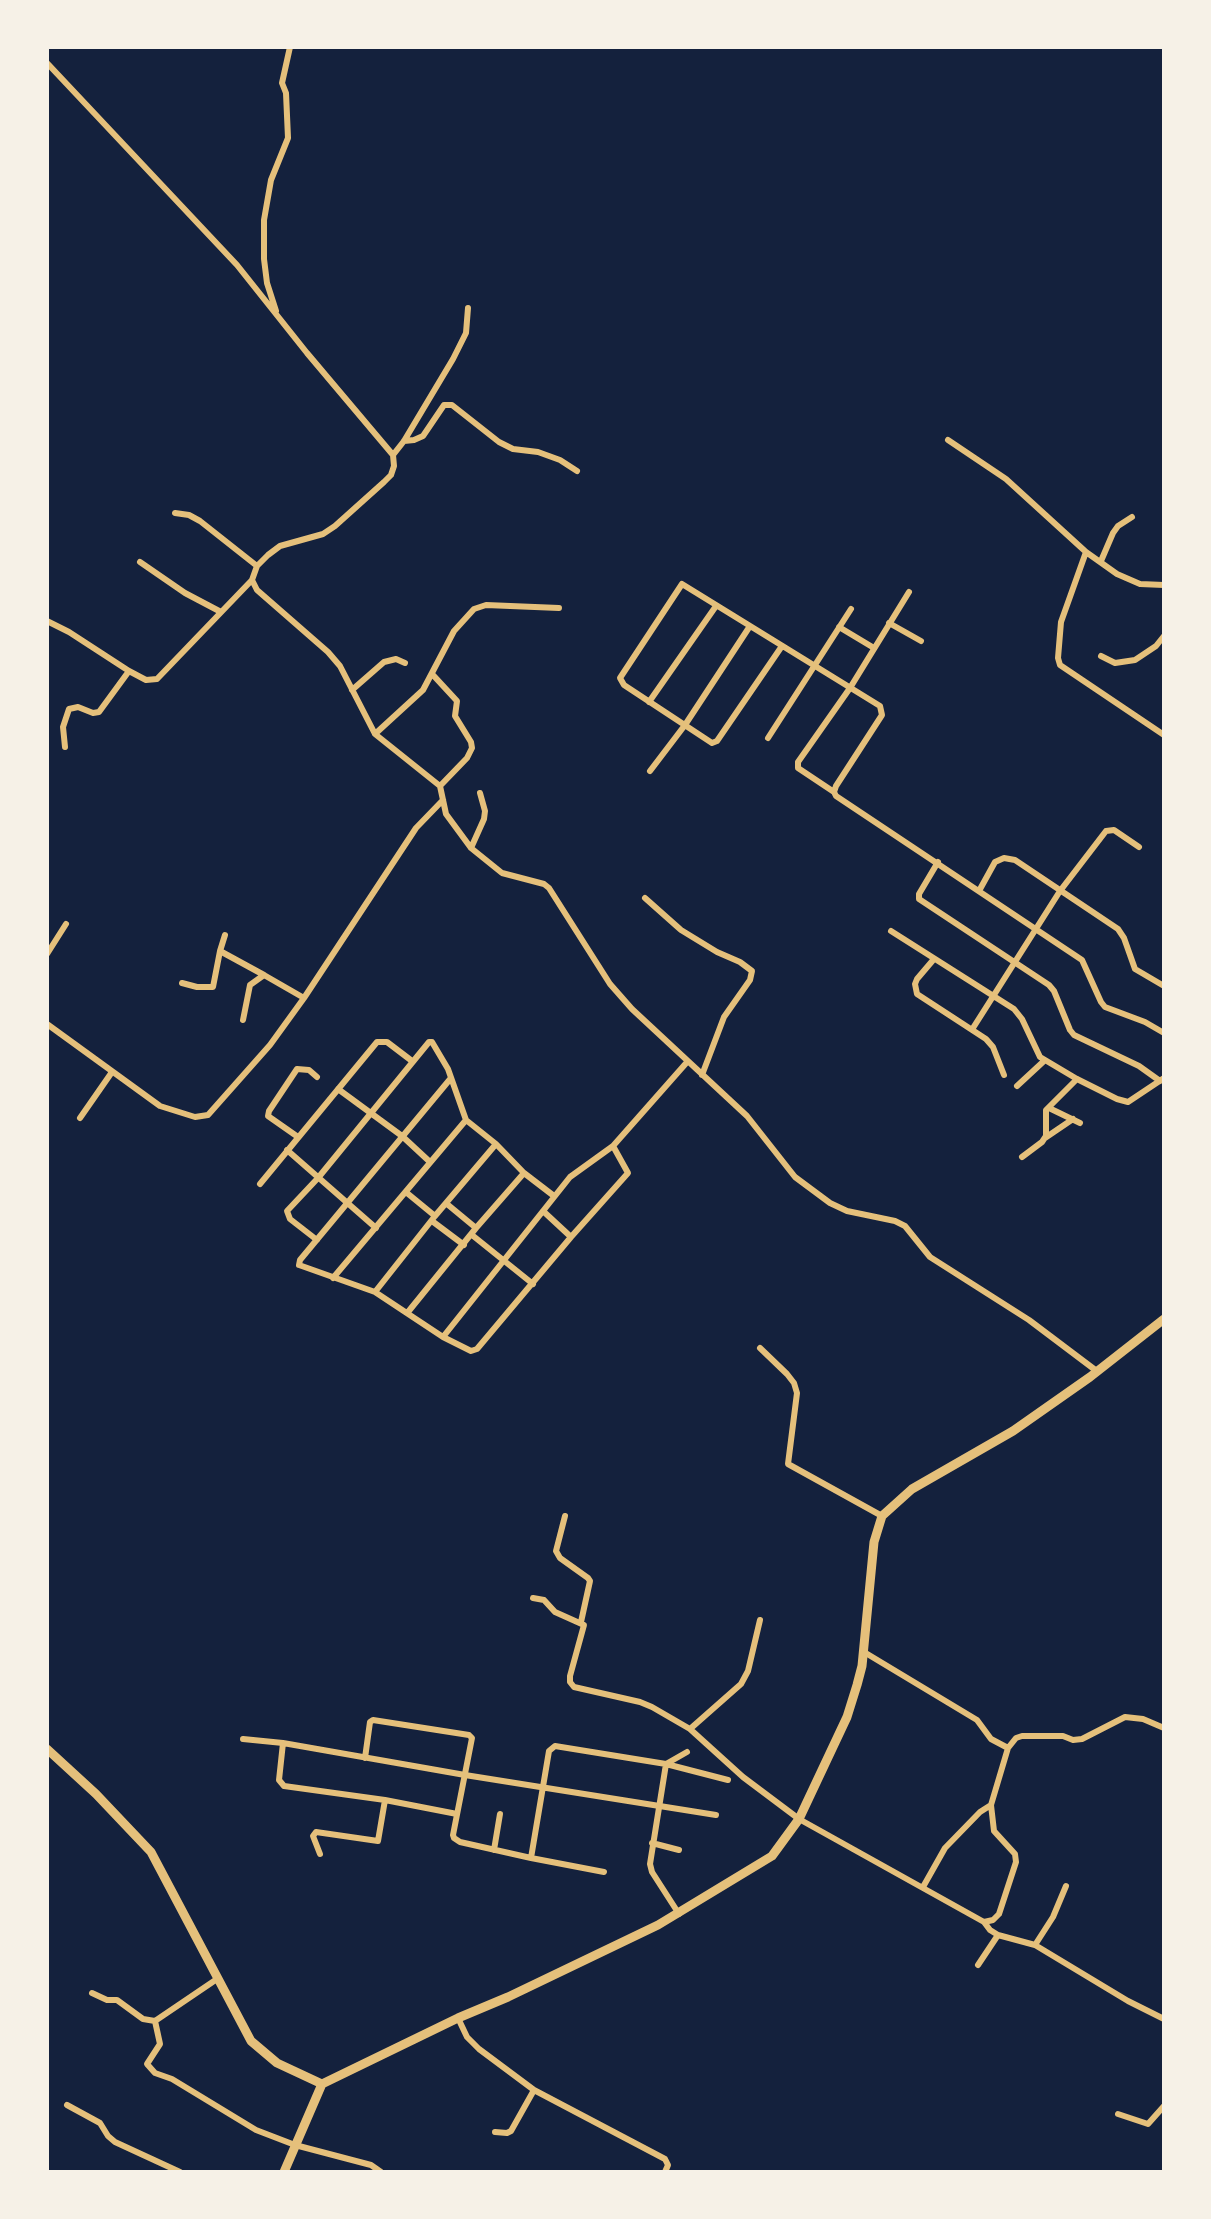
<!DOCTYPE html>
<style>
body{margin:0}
#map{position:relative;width:1211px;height:2219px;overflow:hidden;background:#14213d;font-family:Poppins,sans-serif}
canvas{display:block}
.frame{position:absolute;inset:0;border:49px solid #f6f1e7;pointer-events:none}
</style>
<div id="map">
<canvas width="1211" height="2219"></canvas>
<div class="frame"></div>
</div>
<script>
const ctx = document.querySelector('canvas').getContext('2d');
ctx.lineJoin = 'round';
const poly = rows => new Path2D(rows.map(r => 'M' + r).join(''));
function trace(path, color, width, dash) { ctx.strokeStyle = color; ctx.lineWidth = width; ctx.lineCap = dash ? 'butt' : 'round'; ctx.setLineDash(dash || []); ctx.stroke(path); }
const minor = poly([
 [47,63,237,265,307,353,393,455,394,466,391,475,384,482,335,526,323,534,280,546,268,555,257,566,252,580,157,679,146,680,129,671,69,632,47,621],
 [276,311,267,283,264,259,264,220,271,180,288,138,286,93,282,83,290,47],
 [948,440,1006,479,1086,552,1117,574,1140,584,1164,585],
 [404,441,414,440,423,436,444,405,452,405,499,442,513,449,538,452,560,460,577,471],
 [393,455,404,441,453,359,466,333,468,308],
 [175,513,189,515,200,521,257,566],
 [1086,552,1061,622,1058,658,1060,665,1164,735],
 [1101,561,1113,533,1118,526,1132,517],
 [140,562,185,593,221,612],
 [252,580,257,590,328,652,340,666,375,734,440,786,446,814,471,848,502,873,544,884,549,888,610,984,632,1009,747,1116,795,1177,830,1203,847,1211,895,1221,905,1226,930,1257,1029,1320,1098,1372],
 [889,623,921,641],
 [839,627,874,648],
 [782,646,717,741,712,743,624,685,620,678,682,584,880,706,882,715,836,786,834,792,836,796,1082,960,1101,1002,1105,1007,1145,1022,1164,1033],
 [1101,656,1115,663,1135,660,1156,646,1164,636],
 [433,675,457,701,455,716,471,742,472,748,467,758,440,786],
 [352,690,384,662,396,659,405,663],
 [649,702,716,606],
 [375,734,423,690,454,631,474,609,486,605,559,608],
 [768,738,851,609],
 [65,747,63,727,69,709,78,707,93,713,99,712,129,671],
 [650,771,685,725,750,626],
 [834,792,798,768,798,762,850,688,909,592],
 [471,848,484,819,485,811,480,793],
 [938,862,919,894,919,899,1049,985,1054,991,1070,1030,1074,1035,1139,1066,1160,1081],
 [979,891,995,862,1004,858,1015,860,1118,929,1124,938,1135,969,1164,986],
 [645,898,681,930,717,952,740,962,752,971,750,980,724,1017,702,1075],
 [891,931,1014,1009,1022,1019,1040,1057,1077,1079,1117,1099,1128,1102,1164,1078],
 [220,951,225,935],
 [47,954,66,924],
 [934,959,917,979,915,984,917,994,986,1039,993,1047,1004,1075],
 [182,983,197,987,213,987,220,951,264,975],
 [243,1020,250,985,264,975,304,998],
 [47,1024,160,1106,195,1117,208,1115,270,1045,304,998,416,828,443,800],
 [973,1028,1060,891,1106,831,1114,830,1139,847],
 [451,1078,300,1260,299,1265,375,1292,443,1337,471,1351,477,1349,571,1237,628,1173,613,1146],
 [1017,1086,1044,1061],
 [338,1089,402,1136,430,1162],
 [1049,1108,1080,1123],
 [80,1118,112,1072],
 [298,1137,268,1116,269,1111,297,1069,309,1070,317,1077],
 [1045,1138,1073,1119],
 [287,1150,376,1228],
 [1022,1157,1042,1142,1046,1136,1046,1110,1077,1079],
 [260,1184,377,1042,387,1042,412,1061],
 [407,1193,435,1216],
 [447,1204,476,1228],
 [543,1211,571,1237],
 [432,1221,464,1245],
 [472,1235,533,1284],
 [317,1240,290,1219,287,1211,318,1178,429,1042,432,1042,448,1069,466,1120,496,1144,524,1173,554,1196],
 [333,1278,466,1120],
 [375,1292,435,1216,496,1144],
 [408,1312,476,1228,524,1173],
 [443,1337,570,1177,613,1146,688,1061],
 [760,1348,787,1374,794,1383,797,1393,788,1464,882,1516],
 [565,1516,556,1551,560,1558,588,1578,590,1581,581,1622],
 [533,1598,544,1600,555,1612,584,1625,570,1676,570,1682,574,1687,640,1702,652,1707,690,1729,743,1777,799,1819,984,1922,990,1930,998,1935,1035,1945,1128,2001,1164,2019],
 [864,1652,977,1720,991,1739,1008,1748],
 [690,1729,741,1684,748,1671,760,1620],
 [243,1739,283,1743,465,1775,716,1815],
 [283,1743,279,1780,284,1786,385,1800,457,1814],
 [365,1758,370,1722,373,1720,469,1735,472,1738,453,1835,454,1838,460,1842,531,1858,604,1872],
 [652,1843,679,1850],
 [494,1850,500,1814],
 [320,1854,313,1836,316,1832,378,1841,385,1800],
 [531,1858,549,1751,555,1746,666,1764,728,1780],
 [923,1887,945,1848,980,1812,991,1805],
 [679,1914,652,1872,650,1864,666,1764,687,1752],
 [984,1922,993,1920,999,1914,1016,1862,1015,1854,994,1831,991,1805,1008,1748,1016,1738,1022,1736,1063,1736,1073,1740,1082,1739,1125,1717,1143,1719,1164,1728],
 [1035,1945,1053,1917,1066,1886],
 [978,1965,998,1935],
 [92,1993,107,2000,117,2000,143,2019,155,2021,217,1979],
 [458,2018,467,2037,479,2049,534,2090,665,2159,668,2165,665,2172],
 [155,2021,160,2044,147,2064,155,2073,172,2079,256,2130,295,2145,371,2165,381,2172],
 [67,2105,100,2123,108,2136,115,2142,180,2172],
 [1118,2114,1148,2124,1164,2106],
 [495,2132,507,2133,511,2131,534,2090]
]);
const primary = poly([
 [47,1749,96,1794,151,1852,251,2041,277,2063,322,2084],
 [322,2084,458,2018,508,1997,658,1925,772,1856,799,1819,847,1717,857,1685,862,1666,874,1542,882,1516,912,1489,1013,1431,1090,1377,1164,1319],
 [284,2172,322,2084]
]);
trace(minor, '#e5c07b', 6);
trace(primary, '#e5c07b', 9);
</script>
